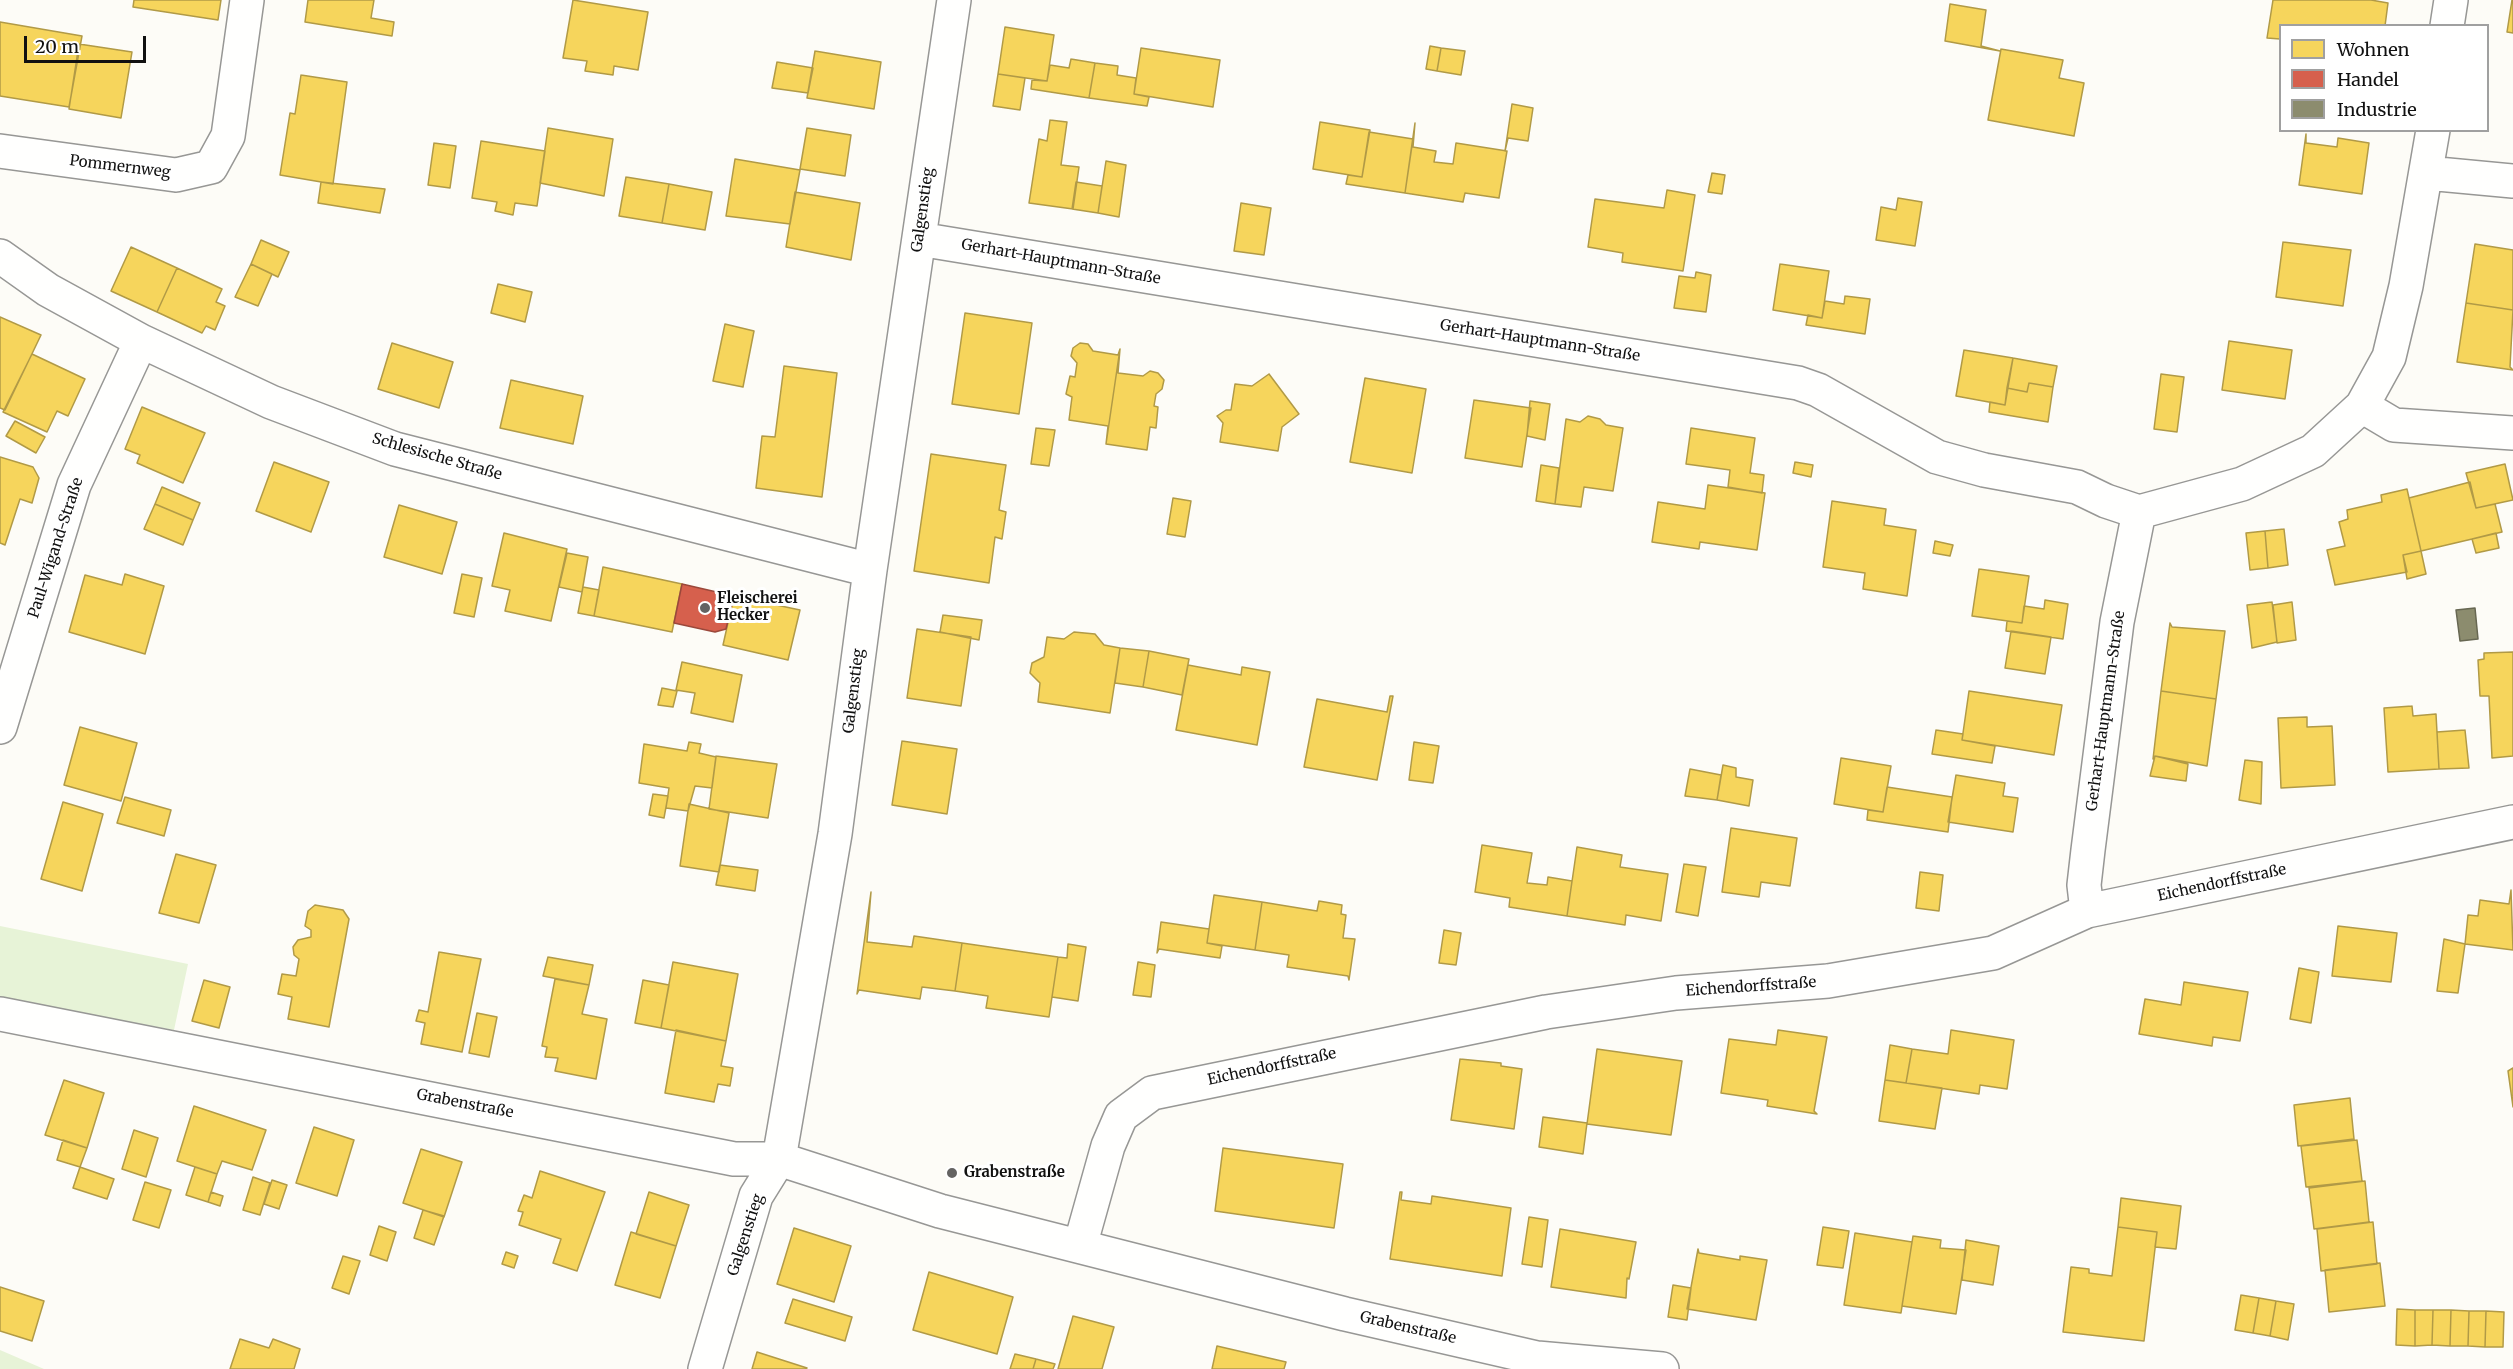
<!DOCTYPE html>
<meta charset="utf-8">
<style>
body{margin:0}
#map{position:relative;width:2513px;height:1369px;overflow:hidden;background:#fdfcf7;font-family:Merriweather,serif}
canvas{display:block}
.legend{position:absolute;left:2279px;top:24px;width:210px;height:108px;box-sizing:border-box;background:#fff;border:2px solid #a0a0a0;margin:0;padding:8px 10px;list-style:none;font-size:18px;color:#111}
.legend li{display:flex;align-items:center;gap:12px;height:30px}
.legend b{width:30px;border:2px solid #a0a0a0}
.scale{position:absolute;left:24px;top:36px;width:122px;height:27px;box-sizing:border-box;border:3px solid #111;border-top:0;padding-left:8px;font-size:18px;line-height:21px;white-space:nowrap;color:#111;-webkit-text-stroke:4px #fff;paint-order:stroke}
</style>
<div id="map">
<canvas width="2513" height="1369"></canvas>
<ul class="legend">
<li><b style="height:16px;background:#f6d55c"></b>Wohnen</li>
<li><b style="height:16px;background:#d6604d"></b>Handel</li>
<li><b style="height:16px;background:#8c8c6e"></b>Industrie</li>
</ul>
<div class="scale">20 m</div>
</div>
<script>
const ctx = document.querySelector('canvas').getContext('2d');
ctx.lineJoin = 'round';
function paint(path, color) { ctx.fillStyle = color; ctx.fill(path, 'evenodd'); }
const poly = rows => new Path2D(rows.map(r => 'M' + r).join(''));
function trace(path, color, width, dash) { ctx.strokeStyle = color; ctx.lineWidth = width; ctx.lineCap = dash ? 'butt' : 'round'; ctx.setLineDash(dash || []); ctx.stroke(path); }
function label(font, color, halo, rows, align = 'center') {
  ctx.font = font + ' Merriweather,serif'; ctx.lineWidth = 6; ctx.setLineDash([]); ctx.textBaseline = 'middle'; ctx.strokeStyle = halo; ctx.fillStyle = color; for (const [text, x, y, turn = 0] of rows) {
    ctx.save(); ctx.translate(x, y); ctx.rotate((+turn || 0) * Math.PI / 180); ctx.textAlign = isNaN(turn) ? turn : align; if (halo) ctx.strokeText(text, 0, 0); ctx.fillText(text, 0, 0); ctx.restore();
  }
}
const green = poly([
 [0,926,188,964,174,1030,0,998],
 [0,1350,44,1369,0,1369]
]);
const homes = poly([
 [134,0,221,0,218,20,133,7,134,0],
 [308,0,374,0,371,18,394,22,392,36,305,22,308,0],
 [573,0,648,12,638,70,614,66,613,75,585,71,587,61,563,58,573,0],
 [2273,0,2371,0,2388,3,2385,26,2280,26,2280,39,2267,38,2273,0],
 [2512,0,2513,0,2513,33,2507,32,2512,0],
 [1950,4,1986,10,1981,46,2000,51,1945,41,1950,4],
 [0,22,82,36,69,107,0,96,0,22],
 [1005,27,1054,35,1047,81,998,74,1005,27],
 [79,44,132,52,121,118,69,109,79,44],
 [1430,46,1441,48,1437,71,1426,69,1430,46],
 [1141,48,1220,60,1213,107,1134,94,1141,48],
 [1441,48,1465,51,1461,75,1437,71,1441,48],
 [2001,49,2063,60,2059,78,2084,83,2074,136,1988,120,2001,49],
 [815,51,881,62,874,109,807,98,815,51],
 [1071,59,1095,63,1089,98,1031,89,1032,80,1047,81,1050,65,1069,68,1071,59],
 [777,62,813,68,808,93,772,88,777,62],
 [1095,63,1118,66,1117,75,1136,78,1134,94,1149,97,1147,106,1089,98,1095,63],
 [998,74,1025,78,1020,110,993,106,998,74],
 [301,75,347,82,333,184,280,175,290,113,295,114,301,75],
 [1512,104,1533,108,1528,141,1508,138,1505,151,1512,104],
 [1050,120,1067,122,1061,165,1079,167,1073,209,1029,203,1039,139,1047,141,1050,120],
 [1320,122,1370,130,1362,177,1313,169,1320,122],
 [1415,123,1413,147,1436,151,1434,162,1453,164,1456,143,1507,151,1499,198,1465,193,1463,202,1405,193,1415,123],
 [548,128,613,139,604,196,540,183,548,128],
 [807,128,851,135,845,176,800,169,807,128],
 [1369,132,1413,139,1405,193,1346,184,1348,175,1362,177,1369,132],
 [2306,134,2306,143,2337,147,2338,138,2369,143,2362,194,2299,185,2306,134],
 [481,141,545,151,537,206,515,203,513,215,495,211,497,202,472,198,481,141],
 [434,143,456,146,450,188,428,185,434,143],
 [735,159,800,170,790,224,726,216,735,159],
 [1106,161,1126,165,1119,217,1098,213,1106,161],
 [1712,173,1725,175,1722,194,1708,192,1712,173],
 [626,177,669,184,662,223,619,216,626,177],
 [321,182,385,189,380,213,318,203,321,182],
 [1076,182,1102,186,1098,213,1072,209,1076,182],
 [669,184,712,192,705,230,662,223,669,184],
 [1667,190,1695,195,1683,271,1622,262,1623,253,1588,247,1595,199,1664,208,1667,190],
 [795,192,860,203,851,260,786,247,795,192],
 [1898,198,1922,202,1915,246,1876,240,1881,207,1896,210,1898,198],
 [1241,203,1271,208,1264,255,1234,251,1241,203],
 [261,240,289,252,278,277,251,264,261,240],
 [2283,242,2351,250,2343,306,2276,297,2283,242],
 [2475,244,2513,250,2513,310,2466,303,2475,244],
 [131,247,177,268,157,312,111,291,131,247],
 [251,264,272,274,258,306,235,297,251,264],
 [1780,264,1829,271,1822,318,1773,310,1780,264],
 [177,268,222,289,216,302,225,306,215,330,206,326,202,333,157,312,177,268],
 [1696,272,1711,275,1706,312,1674,308,1679,276,1695,278,1696,272],
 [498,284,532,292,525,322,491,313,498,284],
 [1845,296,1870,299,1865,334,1806,325,1808,315,1822,318,1825,301,1844,304,1845,296],
 [2466,303,2513,310,2510,367,2513,370,2457,362,2466,303],
 [965,313,1032,323,1019,414,952,404,965,313],
 [0,317,41,335,5,410,0,408,0,317],
 [725,324,754,331,743,387,713,381,725,324],
 [2229,341,2292,350,2285,399,2222,390,2229,341],
 [392,343,453,362,439,408,378,389,392,343],
 [1080,343,1088,344,1093,351,1118,355,1120,349,1106,444,1108,426,1069,420,1072,397,1066,394,1070,376,1075,377,1077,363,1071,356,1073,348,1080,343],
 [1120,349,1118,373,1143,376,1150,371,1158,373,1164,380,1162,389,1156,394,1154,406,1158,407,1156,428,1150,427,1147,450,1106,444,1120,349],
 [1964,350,2013,358,2005,405,1956,396,1964,350],
 [32,354,85,379,68,416,57,411,47,432,3,412,32,354],
 [2013,358,2057,366,2053,387,2029,383,2027,392,2007,388,2013,358],
 [784,366,837,373,822,497,756,488,762,436,775,437,784,366],
 [1269,374,1299,414,1282,427,1278,451,1220,442,1223,423,1217,416,1226,410,1231,410,1235,384,1252,386,1269,374],
 [2161,374,2184,377,2177,432,2154,429,2161,374],
 [1365,378,1426,389,1412,473,1350,462,1365,378],
 [511,380,583,396,573,444,500,428,511,380],
 [2029,383,2053,387,2048,422,1989,412,1990,402,2005,405,2007,388,2027,392,2029,383],
 [1474,400,1531,408,1522,467,1465,458,1474,400],
 [1530,401,1550,404,1545,440,1527,436,1530,401],
 [142,407,205,433,183,483,137,463,140,455,125,449,142,407],
 [1588,416,1600,419,1606,425,1623,428,1613,491,1584,487,1581,507,1555,504,1566,419,1580,422,1588,416],
 [15,421,45,437,36,453,6,436,15,421],
 [1036,428,1055,430,1049,466,1031,464,1036,428],
 [1691,428,1755,438,1750,473,1764,475,1762,493,1728,487,1730,470,1686,464,1691,428],
 [931,454,1006,465,999,510,1006,512,1002,539,995,537,989,583,914,571,931,454],
 [0,457,33,467,39,478,32,503,20,499,5,545,0,543,0,457],
 [274,462,329,482,311,532,256,511,274,462],
 [1795,462,1813,465,1811,477,1793,473,1795,462],
 [2505,464,2513,500,2476,508,2466,473,2505,464],
 [1541,465,1559,468,1555,504,1536,501,1541,465],
 [2470,482,2476,508,2495,504,2502,532,2421,551,2409,498,2470,482],
 [1708,485,1765,493,1757,550,1700,542,1699,549,1652,542,1658,502,1705,509,1708,485],
 [162,487,200,503,193,520,155,504,162,487],
 [2407,489,2421,551,2403,555,2407,572,2335,585,2327,550,2345,546,2339,522,2348,519,2347,510,2382,502,2381,495,2407,489],
 [1173,498,1191,501,1185,537,1167,534,1173,498],
 [1832,501,1886,509,1884,525,1916,530,1907,596,1863,589,1865,573,1823,567,1832,501],
 [155,504,193,520,183,545,144,529,155,504],
 [399,505,457,522,442,574,384,557,399,505],
 [2284,529,2288,565,2268,568,2265,531,2284,529],
 [2265,531,2268,568,2250,570,2246,533,2265,531],
 [504,533,567,549,551,621,505,611,510,590,492,586,504,533],
 [2496,533,2499,548,2476,553,2472,539,2496,533],
 [1935,541,1953,545,1950,556,1933,553,1935,541],
 [2421,551,2426,574,2407,579,2403,555,2421,551],
 [567,553,588,557,582,592,559,587,567,553],
 [603,567,682,584,672,632,594,616,603,567],
 [1979,569,2029,576,2022,623,1972,616,1979,569],
 [125,574,164,586,145,654,69,632,85,575,122,585,125,574],
 [462,574,482,578,474,617,454,613,462,574],
 [583,587,599,590,594,616,578,613,583,587],
 [734,596,800,610,788,660,723,645,734,596],
 [2045,600,2068,604,2063,639,2006,631,2007,621,2022,623,2024,606,2044,609,2045,600],
 [2272,602,2277,642,2252,648,2247,605,2272,602],
 [2292,602,2296,640,2277,643,2273,605,2292,602],
 [943,615,982,620,979,640,940,632,943,615],
 [2170,623,2172,627,2225,631,2216,699,2161,691,2170,623],
 [917,629,971,637,961,706,907,698,917,629],
 [2011,631,2051,637,2045,674,2005,668,2011,631],
 [1074,632,1095,634,1104,645,1120,648,1110,713,1038,702,1040,683,1030,673,1032,663,1044,657,1047,637,1064,639,1074,632],
 [1120,648,1149,651,1143,687,1115,683,1120,648],
 [1149,651,1189,659,1182,695,1143,687,1149,651],
 [2513,652,2513,756,2492,758,2489,696,2480,696,2478,660,2484,659,2484,653,2513,652],
 [682,662,742,675,733,722,691,713,695,693,676,690,682,662],
 [1188,665,1241,675,1242,667,1270,672,1257,745,1176,730,1188,665],
 [662,688,677,691,673,707,658,705,662,688],
 [1969,691,2062,705,2054,755,1962,740,1969,691],
 [2161,691,2216,699,2207,766,2155,756,2153,759,2161,691],
 [1390,696,1393,696,1377,780,1304,767,1317,699,1387,712,1390,696],
 [2412,706,2413,716,2436,714,2439,769,2388,772,2384,708,2412,706],
 [2307,717,2307,727,2332,726,2335,785,2281,788,2278,718,2307,717],
 [80,727,137,743,121,801,64,785,80,727],
 [1936,730,1963,734,1962,740,1995,746,1992,763,1932,754,1936,730],
 [2465,730,2469,768,2439,769,2437,732,2465,730],
 [902,741,957,749,947,814,892,805,902,741],
 [689,742,701,744,699,753,716,757,712,788,695,786,688,811,666,808,669,788,639,783,644,744,687,751,689,742],
 [1414,742,1439,746,1433,783,1409,780,1414,742],
 [716,756,777,764,768,818,709,809,716,756],
 [2155,756,2188,764,2186,781,2150,776,2155,756],
 [1841,758,1891,766,1883,812,1834,804,1841,758],
 [2245,760,2262,762,2261,804,2239,800,2245,760],
 [1723,765,1736,768,1736,777,1753,780,1749,806,1717,800,1723,765],
 [1690,769,1721,775,1717,800,1685,796,1690,769],
 [1956,775,2005,783,2003,796,2018,798,2013,832,1948,822,1956,775],
 [1887,787,1952,797,1948,832,1867,820,1868,810,1883,812,1887,787],
 [653,794,668,796,664,818,649,815,653,794],
 [125,797,171,810,164,836,117,823,125,797],
 [63,802,103,814,82,891,41,879,63,802],
 [689,804,729,813,719,872,680,866,689,804],
 [1731,828,1797,838,1790,886,1761,882,1759,897,1722,892,1731,828],
 [1482,845,1532,853,1527,883,1547,885,1548,877,1572,881,1567,916,1509,907,1510,898,1475,892,1482,845],
 [1577,847,1622,855,1620,867,1668,874,1661,921,1626,915,1625,925,1567,916,1577,847],
 [176,854,216,865,199,923,159,913,176,854],
 [1684,864,1706,867,1698,916,1676,912,1684,864],
 [720,865,758,870,755,891,716,885,720,865],
 [1920,872,1943,875,1939,911,1916,908,1920,872],
 [2511,890,2513,950,2465,944,2468,915,2478,916,2480,900,2509,904,2511,890],
 [871,892,867,942,912,947,914,936,962,943,955,991,922,987,920,999,859,990,857,994,871,892],
 [1214,895,1262,902,1255,950,1207,943,1214,895],
 [1319,901,1342,905,1341,914,1346,915,1343,938,1355,939,1349,980,1348,976,1287,967,1289,955,1255,950,1262,902,1317,911,1319,901],
 [315,905,343,910,349,919,329,1027,288,1019,292,997,278,994,282,974,296,976,299,959,294,955,293,947,298,940,311,937,311,930,305,926,308,911,315,905],
 [1161,922,1209,929,1207,943,1222,946,1220,958,1159,949,1157,953,1161,922],
 [2338,926,2397,933,2391,982,2332,976,2338,926],
 [1444,930,1461,933,1456,965,1439,963,1444,930],
 [2444,939,2465,944,2458,993,2437,991,2444,939],
 [962,943,1058,957,1049,1017,986,1008,988,996,955,991,962,943],
 [1068,944,1086,947,1078,1001,1052,997,1058,957,1067,958,1068,944],
 [439,952,481,959,462,1052,421,1044,425,1023,416,1021,419,1010,428,1012,439,952],
 [548,957,593,965,589,985,543,976,548,957],
 [673,962,738,974,726,1041,661,1028,673,962],
 [1138,962,1155,965,1151,997,1133,995,1138,962],
 [2299,968,2319,972,2311,1023,2290,1019,2299,968],
 [555,979,589,985,582,1014,607,1019,596,1079,555,1071,558,1058,545,1057,547,1047,542,1046,555,979],
 [204,980,230,987,219,1028,192,1021,204,980],
 [643,980,669,985,661,1028,635,1023,643,980],
 [2184,982,2248,992,2240,1041,2213,1037,2212,1046,2139,1034,2145,999,2181,1005,2184,982],
 [477,1013,497,1017,489,1057,469,1053,477,1013],
 [676,1030,726,1041,721,1066,733,1068,730,1086,718,1084,714,1102,665,1093,676,1030],
 [1778,1030,1827,1037,1814,1111,1817,1114,1767,1106,1768,1100,1721,1093,1729,1039,1776,1045,1778,1030],
 [1951,1030,2014,1040,2007,1089,1980,1085,1979,1094,1906,1083,1912,1049,1948,1054,1951,1030],
 [1890,1045,1912,1049,1906,1083,1885,1080,1890,1045],
 [1597,1049,1682,1061,1671,1135,1587,1124,1597,1049],
 [1460,1059,1501,1063,1501,1066,1522,1069,1514,1129,1451,1120,1460,1059],
 [2513,1068,2513,1107,2508,1071,2513,1068],
 [64,1080,104,1093,87,1148,45,1135,64,1080],
 [1885,1080,1942,1088,1935,1129,1879,1121,1885,1080],
 [2350,1098,2354,1139,2298,1146,2294,1105,2350,1098],
 [194,1106,266,1130,252,1170,222,1161,217,1174,177,1161,194,1106],
 [1543,1117,1587,1123,1583,1154,1539,1147,1543,1117],
 [314,1127,354,1140,337,1196,296,1183,314,1127],
 [134,1130,158,1138,146,1177,122,1169,134,1130],
 [63,1140,87,1148,80,1167,57,1160,63,1140],
 [2357,1140,2362,1181,2306,1187,2301,1146,2357,1140],
 [1223,1148,1343,1164,1334,1228,1215,1211,1223,1148],
 [421,1149,462,1162,444,1217,403,1203,421,1149],
 [80,1167,114,1179,107,1199,73,1188,80,1167],
 [195,1167,217,1174,208,1202,186,1195,195,1167],
 [540,1171,605,1192,577,1271,553,1263,561,1239,519,1225,523,1212,518,1211,524,1195,532,1198,540,1171],
 [253,1177,270,1183,260,1215,243,1210,253,1177],
 [272,1180,287,1185,279,1209,264,1204,272,1180],
 [2365,1181,2369,1222,2314,1229,2309,1188,2365,1181],
 [145,1182,171,1190,159,1228,133,1220,145,1182],
 [211,1192,223,1196,220,1206,208,1202,211,1192],
 [649,1192,689,1205,676,1246,636,1234,649,1192],
 [1400,1192,1402,1192,1401,1200,1431,1204,1432,1196,1511,1208,1502,1276,1390,1259,1400,1192],
 [2121,1198,2181,1206,2176,1249,2155,1247,2157,1232,2118,1227,2121,1198],
 [423,1210,444,1216,434,1245,414,1238,423,1210],
 [1529,1217,1548,1220,1542,1267,1522,1264,1529,1217],
 [2373,1222,2377,1264,2321,1271,2317,1229,2373,1222],
 [379,1226,396,1232,387,1261,370,1255,379,1226],
 [1823,1227,1849,1231,1843,1268,1817,1265,1823,1227],
 [2118,1227,2157,1232,2144,1341,2063,1332,2071,1267,2089,1269,2089,1273,2112,1276,2118,1227],
 [794,1228,851,1246,834,1302,777,1284,794,1228],
 [1560,1229,1636,1242,1629,1279,1627,1278,1626,1298,1551,1287,1560,1229],
 [631,1232,676,1246,660,1298,615,1285,631,1232],
 [1855,1233,1912,1242,1901,1313,1844,1305,1855,1233],
 [1913,1236,1941,1240,1940,1248,1966,1250,1956,1314,1902,1306,1913,1236],
 [1966,1240,1999,1246,1993,1285,1962,1280,1966,1240],
 [1698,1249,1699,1253,1740,1260,1740,1256,1767,1260,1756,1320,1687,1309,1698,1249],
 [506,1252,518,1256,514,1268,502,1264,506,1252],
 [343,1256,360,1261,349,1294,332,1288,343,1256],
 [2380,1263,2385,1306,2329,1312,2325,1270,2380,1263],
 [929,1272,1013,1297,997,1354,913,1330,929,1272],
 [1673,1285,1691,1288,1687,1320,1668,1317,1673,1285],
 [0,1287,44,1301,32,1341,0,1331,0,1287],
 [2241,1295,2259,1298,2253,1333,2235,1330,2241,1295],
 [2259,1298,2276,1301,2270,1336,2253,1333,2259,1298],
 [793,1299,852,1317,845,1341,785,1323,793,1299],
 [2276,1301,2294,1304,2288,1340,2270,1336,2276,1301],
 [2397,1309,2415,1310,2415,1346,2396,1345,2397,1309],
 [2415,1310,2433,1310,2432,1345,2415,1346,2415,1310],
 [2433,1310,2451,1310,2450,1346,2432,1345,2433,1310],
 [2451,1310,2469,1311,2468,1346,2450,1346,2451,1310],
 [2469,1311,2486,1311,2485,1347,2468,1346,2469,1311],
 [2486,1311,2504,1312,2503,1347,2485,1347,2486,1311],
 [1073,1316,1114,1327,1102,1369,1058,1369,1073,1316],
 [240,1339,269,1348,273,1339,300,1349,294,1369,230,1369,240,1339],
 [1217,1346,1286,1362,1284,1369,1212,1369,1217,1346],
 [757,1352,807,1368,806,1369,752,1369,757,1352],
 [1015,1354,1036,1359,1033,1369,1010,1369,1015,1354],
 [1036,1359,1055,1364,1053,1369,1033,1369,1036,1359]
]);
const shops = poly([
 [682,584,734,596,726,629,715,632,674,623,682,584]
]);
const industry = poly([
 [2475,608,2478,639,2460,641,2456,610,2475,608]
]);
const minor = poly([
 [2447,26,2451,0],
 [0,151,176,175,211,167,228,136,247,0],
 [2427,173,2513,181],
 [919,239,1798,383,1818,390,1937,457,1984,470,2077,487,2106,501,2139,512,2242,484,2313,451,2362,406,2389,357,2406,286,2433,130],
 [0,256,48,290,141,341,271,402,395,449,870,570],
 [2362,406,2394,425,2513,433],
 [0,727,74,485,141,341],
 [2087,911,2084,885,2088,850,2117,622,2139,512],
 [0,1014,734,1159,779,1159,940,1211,1345,1314,1537,1358,1662,1369],
 [1080,1246,1108,1146,1121,1116,1152,1093,1546,1012,1676,993,1828,981,1993,953,2087,911,2513,822],
 [705,1369,756,1196,779,1159,835,834,870,570,954,0]
]);
const markers = [
 [705,608,6,"#646362"],
 [952,1173,6,"#646362"]
];
const streetNames = [
 ["Pommernweg",120,167,7],
 ["Galgenstieg",923,210,-82],
 ["Gerhart-Hauptmann-Straße",1061,262,10],
 ["Gerhart-Hauptmann-Straße",1540,341,9],
 ["Schlesische Straße",437,457,16],
 ["Paul-Wigand-Straße",56,548,-72],
 ["Galgenstieg",854,691,-83],
 ["Gerhart-Hauptmann-Straße",2106,711,-82],
 ["Eichendorffstraße",2222,883,-12],
 ["Eichendorffstraße",1751,987,-4],
 ["Eichendorffstraße",1272,1067,-12],
 ["Grabenstraße",465,1104,11],
 ["Galgenstieg",746,1235,-72],
 ["Grabenstraße",1408,1328,13]
];
const poiNames = [
 ["Fleischerei",717,599],
 ["Hecker",717,616],
 ["Grabenstraße",964,1173]
];
paint(green, '#e7f3d7');
paint(homes, '#f6d55c');
trace(homes, '#b19a46', 1.5);
paint(shops, '#d6604d');
trace(shops, '#9b483b', 1.5);
paint(industry, '#8c8c6e');
trace(industry, '#676752', 1.5);
trace(minor, '#979795', 36);
trace(minor, '#fffffe', 33);
for (const [x, y, r, color] of markers) { const dot = new Path2D(); dot.arc(x, y, r, 0, 2 * Math.PI); ctx.fillStyle = color; ctx.fill(dot); trace(dot, '#fff', 2); }
label('15px', '#111', '#fff', streetNames);
label('bold 15px', '#111', '#fff', poiNames, 'left');
</script>
